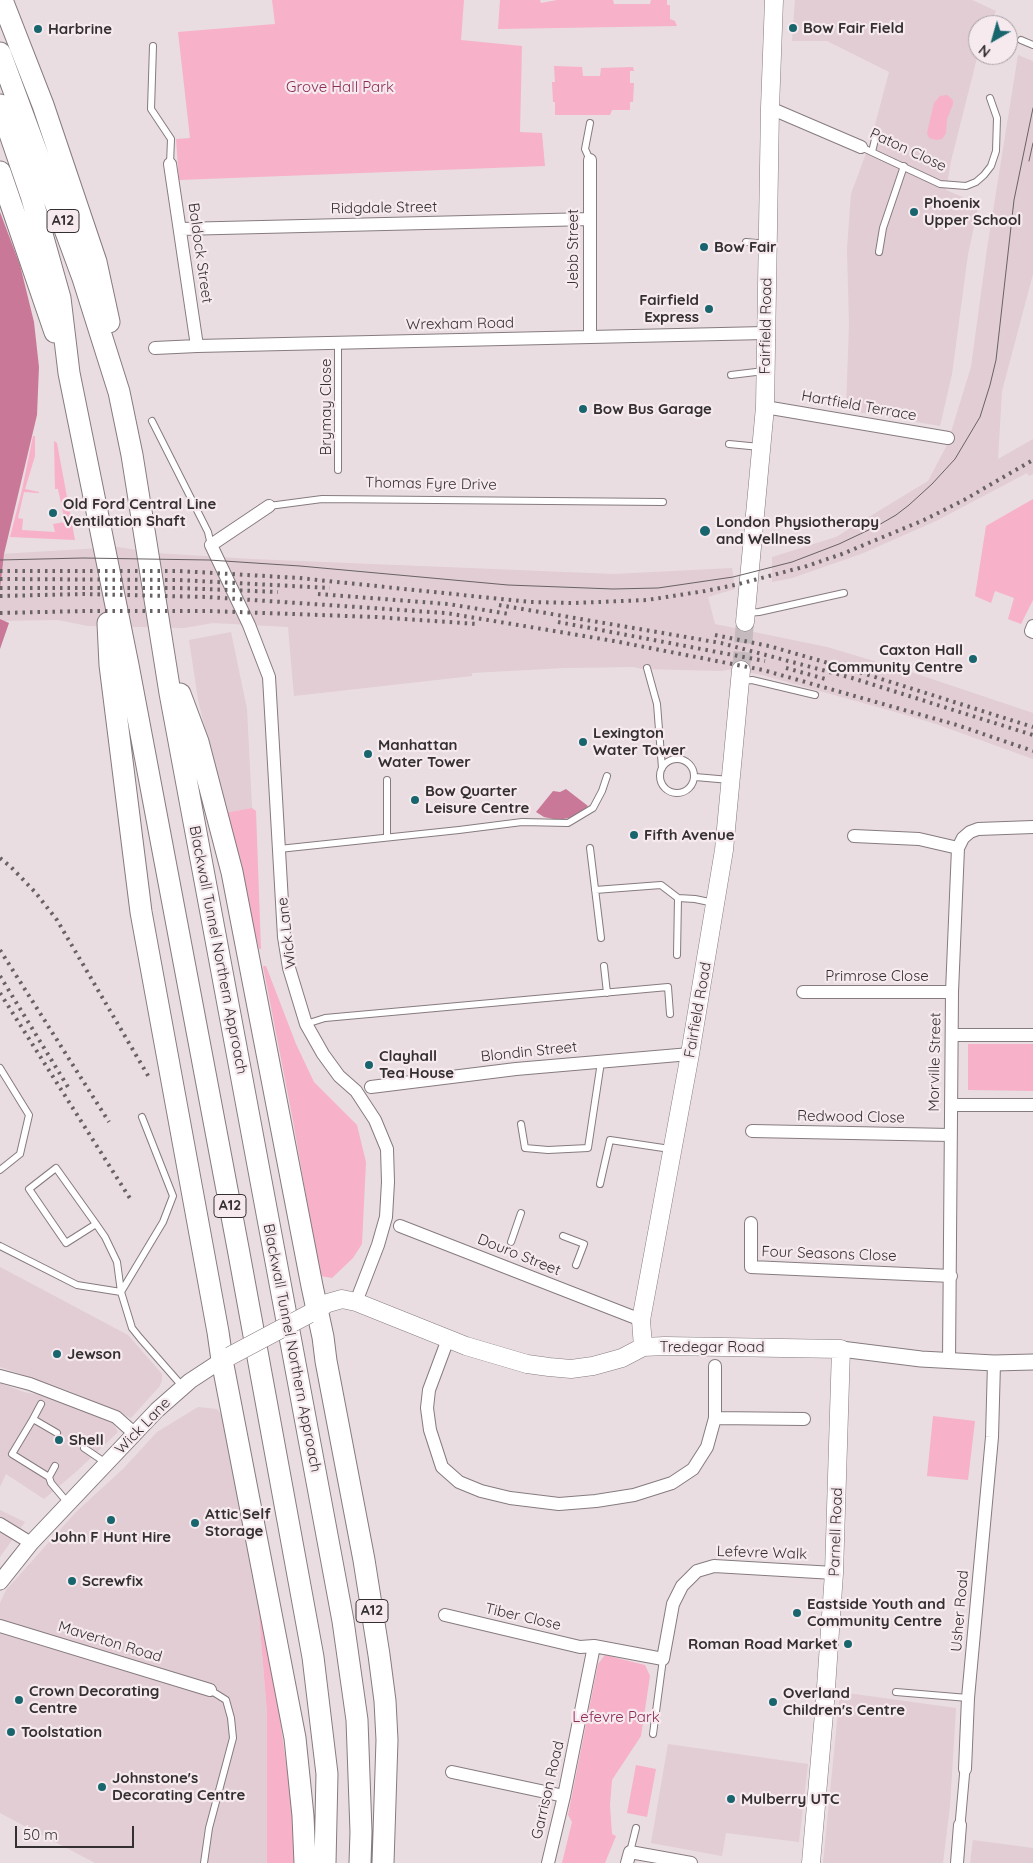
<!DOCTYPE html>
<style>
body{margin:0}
#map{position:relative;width:1033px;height:1863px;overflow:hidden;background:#e9dde1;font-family:Quicksand,sans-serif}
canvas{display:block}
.north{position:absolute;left:968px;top:15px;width:50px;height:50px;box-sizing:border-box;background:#f6eaee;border:1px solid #a8a0a2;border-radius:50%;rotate:218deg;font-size:14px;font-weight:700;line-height:20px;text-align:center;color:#343031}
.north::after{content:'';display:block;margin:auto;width:18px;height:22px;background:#19656e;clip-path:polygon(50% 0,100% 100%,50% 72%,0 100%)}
.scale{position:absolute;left:15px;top:1826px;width:119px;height:22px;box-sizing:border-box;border:2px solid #343031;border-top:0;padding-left:6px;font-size:15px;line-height:18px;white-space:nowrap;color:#343031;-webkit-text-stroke:4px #f6eaee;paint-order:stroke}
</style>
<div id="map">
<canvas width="1033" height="1863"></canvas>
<div class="north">N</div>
<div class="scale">50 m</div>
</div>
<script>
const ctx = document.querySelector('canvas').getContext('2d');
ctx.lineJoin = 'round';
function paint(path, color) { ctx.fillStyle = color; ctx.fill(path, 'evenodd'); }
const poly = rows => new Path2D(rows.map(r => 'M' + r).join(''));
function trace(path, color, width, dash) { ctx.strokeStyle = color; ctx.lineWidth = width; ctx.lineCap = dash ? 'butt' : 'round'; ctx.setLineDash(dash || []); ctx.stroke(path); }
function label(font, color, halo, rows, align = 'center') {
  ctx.font = font + ' Quicksand,sans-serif'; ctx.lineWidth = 4.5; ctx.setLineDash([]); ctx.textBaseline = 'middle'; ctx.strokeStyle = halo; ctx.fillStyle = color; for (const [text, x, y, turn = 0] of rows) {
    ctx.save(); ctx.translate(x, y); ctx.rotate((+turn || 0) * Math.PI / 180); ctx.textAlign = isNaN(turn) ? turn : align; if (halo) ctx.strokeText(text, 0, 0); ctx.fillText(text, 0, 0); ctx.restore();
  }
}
const built = poly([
 [795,0,972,0,996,11,990,25,978,25,978,54,951,161,946,190,979,204,968,254,952,374,940,426,846,410,849,324,847,249,851,194,871,140,889,72,827,41,792,41],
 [1018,55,1033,61,1033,274,1002,391,998,459,1033,439,1033,474,1029,476,1027,473,936,521,861,554,792,578,772,582,772,557,836,537,928,481,947,445,971,367,987,249],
 [118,547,156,553,252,559,614,574,732,568,735,589,708,597,715,624,827,647,911,672,1033,713,1033,759,936,724,899,713,762,675,732,669,722,671,642,669,633,667,565,668,472,673,472,676,294,696,288,627,213,623,184,628,88,626,58,620,0,621,0,554],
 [231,632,247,709,252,808,224,813,198,699,189,640],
 [0,1267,128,1335,162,1374,162,1381,159,1387,131,1418,69,1391,0,1367],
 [0,1383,24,1392,52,1397,113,1423,118,1432,77,1471,44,1499,6,1474,0,1487],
 [198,1407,217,1409,226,1421,258,1603,267,1713,267,1863,95,1863,0,1813,0,1603,6,1590,76,1512,124,1468,157,1432],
 [0,1510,25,1522,0,1557],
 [840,1692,956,1708,950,1806,943,1863,823,1863],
 [668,1744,808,1764,799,1842,726,1833,722,1856,651,1843],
 [973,1840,1033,1848,1033,1863,970,1863]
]);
const green = poly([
 [272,0,464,0,461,40,522,46,520,132,542,133,545,166,179,180,176,139,190,138,178,32,275,24],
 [500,0,540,0,541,3,557,0,613,0,614,4,650,4,651,0,667,0,667,5,670,5,670,19,675,21,677,26,498,29],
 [554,66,582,67,583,76,600,76,601,68,633,67,634,71,630,71,630,83,634,83,633,102,630,102,630,110,612,110,610,115,555,115,555,102,553,102,552,82,555,82],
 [947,95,953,100,953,104,947,119,946,133,942,139,937,140,929,138,927,133,934,103,940,96],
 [33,436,35,436,35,456,25,489,39,492,39,493,24,492,18,518,23,519,22,530,55,532,53,524,65,522,58,489,55,489,54,441,57,443,75,540,10,537,22,490],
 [1033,499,1033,600,1021,624,1008,619,1014,598,995,591,991,603,975,596,986,526],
 [252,808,256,811,261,949,259,949,224,813],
 [263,966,266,966,296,1044,314,1082,357,1125,366,1162,362,1244,353,1258,332,1278,320,1276,293,1121],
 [968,1044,1033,1044,1033,1091,968,1090],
 [933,1416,975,1421,968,1480,927,1476],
 [258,1603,279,1712,293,1813,294,1863,267,1863,267,1713],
 [605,1655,645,1665,650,1676,641,1736,612,1780,610,1805,612,1834,616,1836,605,1863,562,1863,572,1822,568,1815,598,1664],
 [636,1765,656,1769,647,1817,627,1813]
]);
const water = poly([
 [0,212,20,265,34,322,39,367,37,415,4,554,0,589],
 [0,619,9,623,0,649],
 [566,789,588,806,580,814,569,818,558,820,544,817,536,812,553,791,560,792]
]);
const secondaryTunnel = poly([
 [741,670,745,622]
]);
const service = poly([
 [1021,40,1033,45],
 [153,46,151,109,171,139,170,164],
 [861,147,940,184,966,186,976,182,984,175,991,166,996,151,997,118,990,98],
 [872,152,876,135],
 [590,160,585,149,590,123],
 [746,242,767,244],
 [879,252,883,228,904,166],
 [338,343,338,470],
 [731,375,764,371],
 [152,421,208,532,211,545],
 [729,444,760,447],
 [269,506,322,499,663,502],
 [747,613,759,612,844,593],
 [647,668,657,704,662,768],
 [741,681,752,680,815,695],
 '660 776a17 17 0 1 1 34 0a17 17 0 1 1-34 0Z',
 [695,777,730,780],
 [387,836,387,780],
 [590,848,601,938],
 [279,849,459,830,522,822,568,823,593,808,602,791,607,776],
 [595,890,661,885,678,898],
 [677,955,678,898,695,899,714,903],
 [604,966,607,993],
 [306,1024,325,1018,668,987,670,1014],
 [0,1068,29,1115,20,1154,0,1170],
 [521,1124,525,1148,548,1150,588,1148,601,1062],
 [600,1184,610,1140,670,1149],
 [96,1224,66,1243,29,1189,56,1168,96,1224,105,1237,117,1262,121,1292,132,1328,140,1338,183,1387],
 [563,1236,584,1244,576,1265],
 [511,1242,521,1213],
 [0,1246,77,1285,121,1292],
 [121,1292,163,1222,173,1196,142,1117],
 [33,1419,41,1404],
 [84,1448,106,1463],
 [55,1466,49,1477,51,1483,68,1503],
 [49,1477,12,1454,33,1419,57,1433],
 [896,1692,968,1698],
 [653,1734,663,1659],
 [630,1852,636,1828],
 [204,1863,209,1828,233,1738,231,1718,226,1700,210,1690]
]);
const pedestrian = poly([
 [960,1825,965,1769]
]);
const minor = poly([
 [770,108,861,147],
 [170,164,197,346],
 [180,229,590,219],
 [590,337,590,160],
 [155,348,197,346,765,333],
 [765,407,948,438],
 [269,506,211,545,249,625,269,677,284,937,289,968,306,1024,323,1054,339,1076,356,1091,375,1120,387,1149,388,1182,386,1217,378,1245,356,1302],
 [1033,626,1031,631,1033,632],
 [854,836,919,839,958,848],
 [803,992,952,992],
 [953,1035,1033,1035],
 [371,1087,516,1069,690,1054],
 [951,1105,1033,1105],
 [752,1131,950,1135],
 [751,1223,751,1267,951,1276],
 [400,1226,641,1320],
 [448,1339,429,1390,427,1408,430,1430,442,1467,459,1482,481,1491,510,1498,559,1504,596,1501,634,1495,672,1483,693,1469,707,1447,715,1418,715,1366],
 [949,1361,952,992,958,848,963,838,970,832,978,829,1033,827],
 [0,1376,30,1384,116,1417,135,1434],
 [715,1418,804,1419],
 [0,1524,31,1543],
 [445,1615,580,1647,594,1646],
 [0,1626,210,1690],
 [965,1769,968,1698,992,1437,994,1363],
 [452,1772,564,1796],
 [548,1863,564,1796,594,1646,663,1659,673,1604,682,1586,697,1571,714,1566,834,1573],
 [627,1863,630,1852,691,1863],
 [957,1863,960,1825]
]);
const tertiary = poly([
 [841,1349,921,1359,994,1363,1033,1362],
 [0,1582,31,1543,157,1410,190,1381,222,1360]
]);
const secondary = poly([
 [745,622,765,407,770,108,774,0],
 [309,1314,328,1303,342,1299,356,1302,466,1346,527,1364,549,1367,571,1369,593,1366,622,1358,643,1347,665,1346,841,1349,834,1573,825,1702,811,1863],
 [643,1347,641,1320,690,1054,724,850,741,670]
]);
const trunk = poly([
 [2,0,43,105,96,262,109,322],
 [0,53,83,278,119,392,132,455,170,693,343,1621,357,1720,361,1832,360,1863],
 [0,105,31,195,60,298,69,373,128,665,238,1248,313,1657,327,1774,325,1863],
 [0,172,55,332],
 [108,623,110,665,141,912,218,1332,222,1360,295,1738,303,1816,305,1863],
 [180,694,198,742,232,872,312,1286,323,1337,326,1361,364,1560,379,1655,385,1701,387,1740,383,1863]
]);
const tram = poly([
 [1029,161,1033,143],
 [0,560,83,558,209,560,300,566,508,585,613,589,658,588,733,577,792,562,839,544,877,526,896,515,909,505,932,484,955,459,980,417,990,385,996,360,1014,200,1033,108]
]);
const rail = poly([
 [0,571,179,571,299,578,530,602,574,603,647,600,705,591,735,585,807,566,842,554,924,520,964,500,1033,460],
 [0,579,179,580,330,588],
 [0,588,179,588,278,592],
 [318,594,448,604,509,614],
 [0,596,84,594,208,597,446,613,614,641,763,670,957,725,1033,751],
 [499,605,721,643,852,678,1033,735],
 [0,613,85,611,209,611,376,617,477,624],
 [558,622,765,661],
 [715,635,769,646,856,671,1033,727],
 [786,668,829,680],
 [0,858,11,867,35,892,57,920,150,1079],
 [0,950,109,1122],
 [0,976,68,1087],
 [0,993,131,1200]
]);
const secondaryBridge = poly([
 [230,1356,309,1314]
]);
const markers = [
 [793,28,5,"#19656e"],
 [38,29,5,"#19656e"],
 [914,212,5,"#19656e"],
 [704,247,5,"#19656e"],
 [709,309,5,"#19656e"],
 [583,409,5,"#19656e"],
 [53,513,5,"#19656e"],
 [705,531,6,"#19656e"],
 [973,659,5,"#19656e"],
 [583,742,5,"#19656e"],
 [368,754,5,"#19656e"],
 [415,800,5,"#19656e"],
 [634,835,5,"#19656e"],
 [369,1065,5,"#19656e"],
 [57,1354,5,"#19656e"],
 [59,1440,5,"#19656e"],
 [111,1520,5,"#19656e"],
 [195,1523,5,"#19656e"],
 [72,1581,5,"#19656e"],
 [797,1613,5,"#19656e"],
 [848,1644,5,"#19656e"],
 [19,1700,5,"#19656e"],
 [773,1702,5,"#19656e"],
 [11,1732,5,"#19656e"],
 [102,1787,5,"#19656e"],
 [731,1799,5,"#19656e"]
];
const shields = [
 [63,221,32],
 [230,1206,32],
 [372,1611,32]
];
const shieldNames = [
 ["A12",63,221],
 ["A12",230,1206],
 ["A12",372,1611]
];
const poiNames = [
 ["Bow Fair Field",803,28],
 ["Harbrine",48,29],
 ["Phoenix",924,203],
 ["Upper School",924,220],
 ["Bow Fair",714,247],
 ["Fairfield",699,300,"right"],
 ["Express",699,317,"right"],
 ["Bow Bus Garage",593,409],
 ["Old Ford Central Line",63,504],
 ["Ventilation Shaft",63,521],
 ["London Physiotherapy",716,522],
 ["and Wellness",716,539],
 ["Caxton Hall",963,650,"right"],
 ["Community Centre",963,667,"right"],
 ["Lexington",593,733],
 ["Water Tower",593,750],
 ["Manhattan",378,745],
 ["Water Tower",378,762],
 ["Bow Quarter",425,791],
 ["Leisure Centre",425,808],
 ["Fifth Avenue",644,835],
 ["Clayhall",379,1056],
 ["Tea House",379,1073],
 ["Jewson",67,1354],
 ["Shell",69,1440],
 ["Attic Self",205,1514],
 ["Storage",205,1531],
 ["John F Hunt Hire",111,1537,"center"],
 ["Screwfix",82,1581],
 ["Eastside Youth and",807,1604],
 ["Community Centre",807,1621],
 ["Roman Road Market",838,1644,"right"],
 ["Crown Decorating",29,1691],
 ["Centre",29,1708],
 ["Overland",783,1693],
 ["Children's Centre",783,1710],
 ["Toolstation",21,1732],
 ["Johnstone's",112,1778],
 ["Decorating Centre",112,1795],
 ["Mulberry UTC",741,1799]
];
const parkNames = [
 ["Grove Hall Park",340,87],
 ["Lefevre Park",616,1717]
];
const streetNames = [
 ["Paton Close",908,150,25],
 ["Ridgdale Street",384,208,-1],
 ["Jebb Street",573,249,-90],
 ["Baldock Street",200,253,82],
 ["Wrexham Road",460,324,-1],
 ["Fairfield Road",766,326,-89],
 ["Hartfield Terrace",859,406,10],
 ["Brymay Close",326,407,-90],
 ["Thomas Fyre Drive",431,484,1],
 ["Wick Lane",287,933,-97],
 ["Blackwall Tunnel Northern Approach",218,950,79],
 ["Primrose Close",877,976],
 ["Fairfield Road",698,1010,-80],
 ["Blondin Street",529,1052,-6],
 ["Morville Street",935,1062,-89],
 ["Redwood Close",851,1117,1],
 ["Four Seasons Close",829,1254,2],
 ["Douro Street",519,1255,22],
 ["Tredegar Road",712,1347],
 ["Blackwall Tunnel Northern Approach",292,1348,79],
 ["Wick Lane",143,1426,-46],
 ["Parnell Road",836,1532,-88],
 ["Lefevre Walk",762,1553,2],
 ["Usher Road",960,1611,-85],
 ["Tiber Close",523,1617,13],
 ["Maverton Road",110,1642,17],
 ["Garrison Road",548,1790,-77]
];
paint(built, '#e1cdd3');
paint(green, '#f7b1c9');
paint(water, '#ca7897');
trace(secondaryTunnel, '#c5babe', 18, [18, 9]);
trace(service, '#867b7e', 8);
trace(pedestrian, '#867b7e', 11);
trace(minor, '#867b7e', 14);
trace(tertiary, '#867b7e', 17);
trace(secondary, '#867b7e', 19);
trace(trunk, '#867b7e', 23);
trace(service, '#fff', 6);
trace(pedestrian, '#fff', 9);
trace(minor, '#fff', 12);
trace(tertiary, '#fff', 15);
trace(secondary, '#fff', 18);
trace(trunk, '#fff', 21);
trace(tram, '#696264', 1);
trace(rail, '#696264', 4, [2.5, 5]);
trace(secondaryBridge, '#867b7e', 19, []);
trace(secondaryBridge, '#fff', 18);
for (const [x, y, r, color] of markers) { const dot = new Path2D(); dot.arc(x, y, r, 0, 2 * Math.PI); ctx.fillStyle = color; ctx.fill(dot); trace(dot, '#f6eaee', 2); }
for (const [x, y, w] of shields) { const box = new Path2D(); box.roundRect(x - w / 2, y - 11.5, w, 23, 4); ctx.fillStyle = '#f6eaee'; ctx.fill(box); trace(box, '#343031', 1); }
label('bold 14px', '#343031', null, shieldNames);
label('bold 15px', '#343031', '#f6eaee', poiNames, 'left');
label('15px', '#8d2b57', '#f6eaee', parkNames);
label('15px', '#343031', '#f6eaee', streetNames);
</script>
